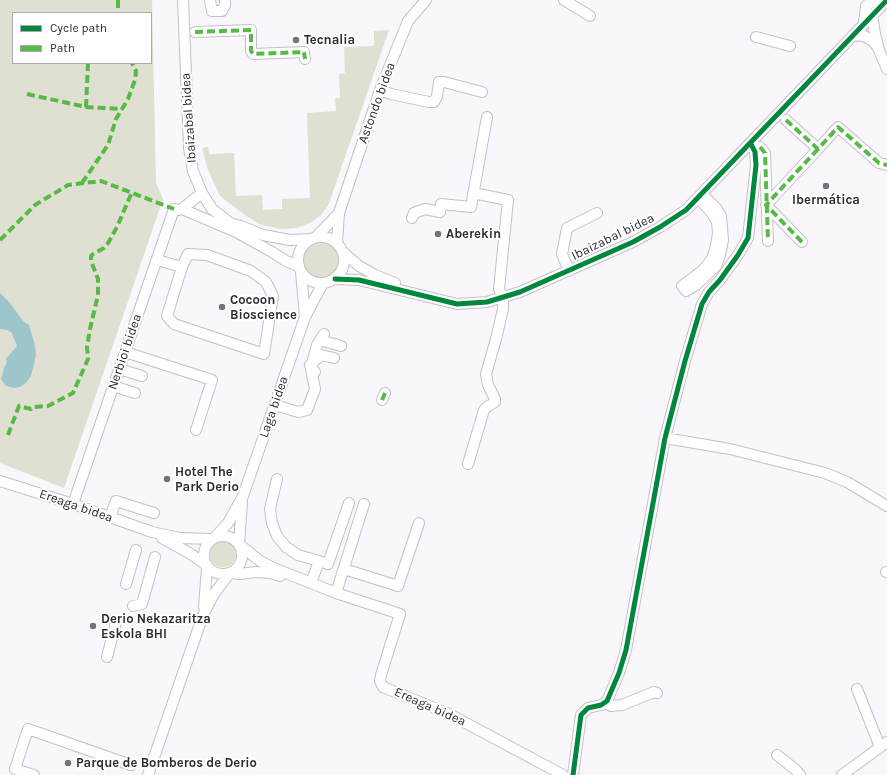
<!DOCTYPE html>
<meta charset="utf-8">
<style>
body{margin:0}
#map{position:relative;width:887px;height:775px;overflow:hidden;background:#f9f6fc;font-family:Karla,sans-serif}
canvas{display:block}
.legend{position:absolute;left:12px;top:12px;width:140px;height:52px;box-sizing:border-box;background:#fff;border:1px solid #aca9ae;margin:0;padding:5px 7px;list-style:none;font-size:12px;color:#302934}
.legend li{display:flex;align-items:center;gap:8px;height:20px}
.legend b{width:20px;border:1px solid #aca9ae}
</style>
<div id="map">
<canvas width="887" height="775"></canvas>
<ul class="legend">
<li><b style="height:5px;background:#00873e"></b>Cycle path</li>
<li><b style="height:5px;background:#58b947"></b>Path</li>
</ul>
</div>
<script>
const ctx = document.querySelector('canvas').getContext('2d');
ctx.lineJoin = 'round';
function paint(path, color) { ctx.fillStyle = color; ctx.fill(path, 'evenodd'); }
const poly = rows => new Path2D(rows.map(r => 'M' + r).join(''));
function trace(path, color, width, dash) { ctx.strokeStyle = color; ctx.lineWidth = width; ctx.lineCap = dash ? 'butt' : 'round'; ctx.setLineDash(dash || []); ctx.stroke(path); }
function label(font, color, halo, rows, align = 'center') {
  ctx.font = font + ' Karla,sans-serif'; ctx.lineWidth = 4; ctx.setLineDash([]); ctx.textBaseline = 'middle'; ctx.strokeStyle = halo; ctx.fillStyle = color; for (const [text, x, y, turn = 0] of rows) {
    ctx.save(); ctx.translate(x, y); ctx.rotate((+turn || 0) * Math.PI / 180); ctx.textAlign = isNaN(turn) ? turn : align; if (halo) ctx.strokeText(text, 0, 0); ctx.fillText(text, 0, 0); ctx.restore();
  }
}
const green = poly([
 [0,0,152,0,156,183,163,199,64,488,0,463],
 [13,13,151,13,151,63,13,63],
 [389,30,328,206,321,215,312,222,297,228,281,229,261,225,245,215,220,196,208,170,202,148,208,147,209,154,234,153,236,196,262,195,263,210,282,209,282,199,310,198,307,113,336,111,335,98,340,98,339,74,345,73,344,47,374,46,374,31],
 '303 261a18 18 0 1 1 36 0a18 18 0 1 1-36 0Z',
 '210 554a13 13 0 1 1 26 0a13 13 0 1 1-26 0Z'
]);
const water = poly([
 [0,293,9,302,24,322,29,325,35,346,36,355,31,376,26,383,20,387,14,388,6,386,1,379,4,368,7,362,6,359,17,346,12,333,8,330,0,329]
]);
const minor = poly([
 [183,0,189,148,193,171,202,193,212,209,230,223,236,232],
 [210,0,212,11,222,11,225,5,225,0],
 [564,0,590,16],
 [872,14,875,34,879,50,887,69],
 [864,23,866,6,871,2,882,0],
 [195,32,251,30,251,51,253,54,304,52,305,59],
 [853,35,864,36,874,42,878,48],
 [756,37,790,46],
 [380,90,391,94,429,102,434,102,437,96,439,82,444,82,482,92],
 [786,120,818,149,838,127,879,163,887,165],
 [760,147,765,153,768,241],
 [698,198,712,213,717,222,718,233,716,246,712,259,703,270,682,286,686,291,696,285,716,266,720,255,723,240,721,216,716,208,702,194],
 [182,209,236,232,272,252,286,261,299,266],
 [412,218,414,213,425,209,440,212,441,204,471,207,487,117],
 [230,223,241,226,263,235,290,240,311,239],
 '298 260a23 23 0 1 1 46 0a23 23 0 1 1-46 0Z',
 [316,237,339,213],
 [802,242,766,205,818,149],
 [337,243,339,213,380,90,408,21,426,0],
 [343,252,359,266,375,275,395,283],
 [157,260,182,267,188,254,207,255,251,271,266,282,273,296,264,354,174,324,167,316,182,267],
 [569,271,562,254,567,228,597,213],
 [301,272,305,317],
 [335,279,359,280,457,304,487,302,520,292,633,242,660,227,686,210,887,0],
 [320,340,341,346],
 [125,352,212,380,196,430],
 [312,363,317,345,324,334],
 [119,369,142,376],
 [315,372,310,365,312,363,321,355,334,358],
 [113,386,135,393],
 [382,400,385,393],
 [275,405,298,412,307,410,315,389,311,369],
 [665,438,730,449,825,473,847,482,887,506],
 [468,464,484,410,487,407,495,402,495,399,488,385,486,374,496,339,503,309,503,298,499,289,508,200,473,193],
 [277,479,270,509,272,523,277,536,286,547,298,555,319,561,311,583],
 [0,481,76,505,152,532,180,538,213,539],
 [73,504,174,209,178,210,182,209,202,193],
 [110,517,116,501,154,513],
 '204 555a19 19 0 1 1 38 0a19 19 0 1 1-38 0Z',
 [162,538,191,554,206,565],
 [214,538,228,523,243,496,305,317,323,283],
 [239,544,242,502],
 [240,545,260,561,276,569,336,593,400,614,381,675,380,681,383,687,449,714,563,775],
 [319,561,328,564,349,503],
 [344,569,398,586,419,523],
 [886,572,887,572],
 [231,573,240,574,256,572,271,573,280,576],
 [126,584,136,550],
 [336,593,364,504],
 [133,606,142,604,155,557],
 [204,607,207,567],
 [107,657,116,622],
 [857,689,880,747],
 [606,703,611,706,622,705,654,692,657,693],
 [777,755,796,770,800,775],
 [34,775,15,769,28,729,131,765],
 [148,775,203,615,214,594,229,574],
 [573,775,581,715,588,708,601,705,607,701,619,673,626,650,665,438,685,361,702,304,709,292,720,280,738,255,748,238,756,165,755,152,751,144],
 [842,775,887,742]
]);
const quiet = poly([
 [118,0,118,13],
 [195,32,251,30,251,51,253,54,304,52,305,59],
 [27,94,86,107,122,109],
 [86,107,88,63],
 [786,120,818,149,838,127,879,163,887,165],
 [760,147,765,153,768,241],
 [82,183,108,145,116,119,128,99,135,80,136,71,132,63],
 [0,240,35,205,68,185,101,181,174,209],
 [802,242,766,205,818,149],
 [382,400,385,393],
 [8,435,19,406,31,409,33,407,48,406,73,393,88,359,87,347,90,329,98,295,98,279,91,261,91,256,93,254,104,248,107,245,117,227,132,192]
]);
const cycleway = poly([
 [335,279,359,280,457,304,487,302,520,292,633,242,660,227,686,210,887,0],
 [573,775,581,715,588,708,601,705,607,701,619,673,626,650,665,438,685,361,702,304,709,292,720,280,738,255,748,238,756,165,755,152,751,144]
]);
const markers = [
 [296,40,4,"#76717a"],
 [826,186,4,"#76717a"],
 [438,234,4,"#76717a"],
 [222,307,4,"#76717a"],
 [167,479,4,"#76717a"],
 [93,626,4,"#76717a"],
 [68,763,4,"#76717a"]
];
const poiNames = [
 ["Tecnalia",304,40],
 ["Ibermática",826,200,"center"],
 ["Aberekin",446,234],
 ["Cocoon",230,300],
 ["Bioscience",230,315],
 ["Hotel The",175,472],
 ["Park Derio",175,487],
 ["Derio Nekazaritza",101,619],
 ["Eskola BHI",101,634],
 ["Parque de Bomberos de Derio",76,763]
];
const streetNames = [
 ["Astondo bidea",377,103,-70],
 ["Ibaizabal bidea",189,118,-94],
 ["Ibaizabal bidea",613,237,-26],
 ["Nerbioi bidea",125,352,-71],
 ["Laga bidea",274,407,-71],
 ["Ereaga bidea",76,506,19],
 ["Ereaga bidea",430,707,24]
];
paint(green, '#dfe0d2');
paint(water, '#9dc6ca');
trace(minor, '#c4c0c7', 12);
trace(minor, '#fefeff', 10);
trace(quiet, '#58b947', 4, [8, 4]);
trace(cycleway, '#00873e', 5);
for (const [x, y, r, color] of markers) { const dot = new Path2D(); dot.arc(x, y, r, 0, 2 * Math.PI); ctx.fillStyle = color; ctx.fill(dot); trace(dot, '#fff', 1.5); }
label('bold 13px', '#302934', '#fff', poiNames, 'left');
label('13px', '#302934', '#fff', streetNames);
</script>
